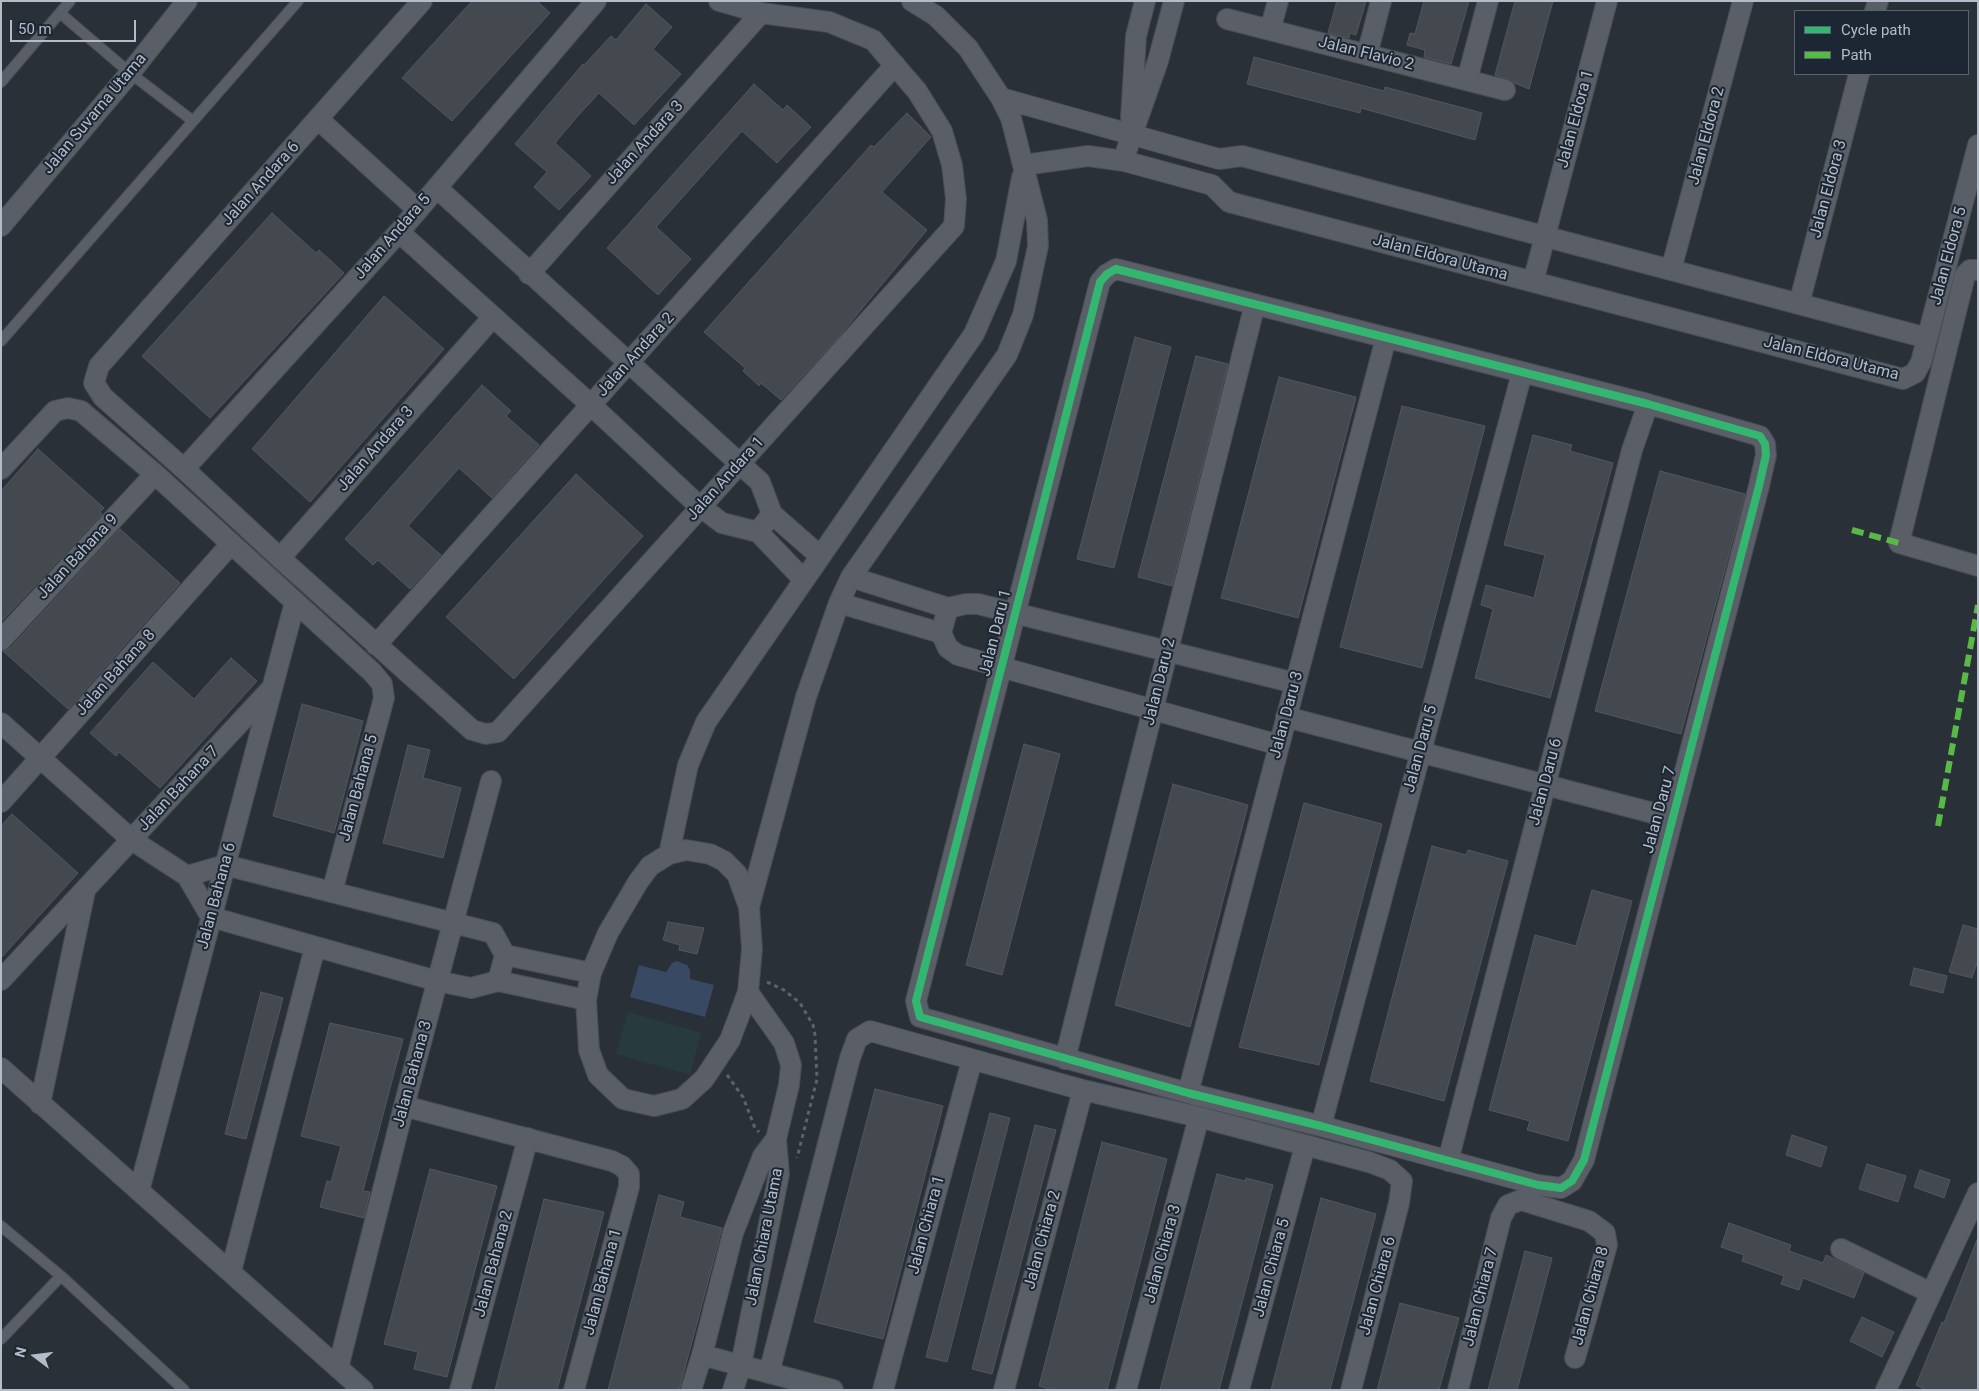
<!DOCTYPE html>
<style>
body{margin:0}
#map{position:relative;width:1979px;height:1391px;overflow:hidden;background:#2a3038;font-family:Roboto,sans-serif}
canvas{display:block}
.frame{position:absolute;inset:0;border:2px solid #b4bcc9;pointer-events:none}
.legend{position:absolute;left:1794px;top:10px;width:175px;height:65px;box-sizing:border-box;background:#1d2633;border:1px solid #59626f;margin:0;padding:6px 9px;list-style:none;font-size:15px;color:#b4bcc9}
.legend li{display:flex;align-items:center;gap:10px;height:25px}
.legend b{width:25px;border:1px solid #59626f}
.north{position:absolute;left:10px;top:1331px;width:50px;height:50px;-webkit-text-stroke:4px #1d2633;paint-order:stroke;rotate:285deg;font-size:14px;font-weight:700;line-height:20px;text-align:center;color:#b4bcc9}
.north::after{content:'';display:block;margin:auto;width:18px;height:22px;background:#b4bcc9;clip-path:polygon(50% 0,100% 100%,50% 72%,0 100%)}
.scale{position:absolute;left:10px;top:20px;width:126px;height:22px;box-sizing:border-box;border:2px solid #b4bcc9;border-top:0;padding-left:6px;font-size:15px;line-height:18px;white-space:nowrap;color:#b4bcc9;-webkit-text-stroke:4px #1d2633;paint-order:stroke}
</style>
<div id="map">
<canvas width="1979" height="1391"></canvas>
<div class="frame"></div>
<ul class="legend">
<li><b style="height:6px;background:#33b770"></b>Cycle path</li>
<li><b style="height:6px;background:#58b947"></b>Path</li>
</ul>
<div class="north">N</div>
<div class="scale">50 m</div>
</div>
<script>
const ctx = document.querySelector('canvas').getContext('2d');
ctx.lineJoin = 'round';
function paint(path, color) { ctx.fillStyle = color; ctx.fill(path, 'evenodd'); }
const poly = rows => new Path2D(rows.map(r => 'M' + r).join(''));
function trace(path, color, width, dash) { ctx.strokeStyle = color; ctx.lineWidth = width; ctx.lineCap = dash ? 'butt' : 'round'; ctx.setLineDash(dash || []); ctx.stroke(path); }
function label(font, color, halo, rows, align = 'center') {
  ctx.font = font + ' Roboto,sans-serif'; ctx.lineWidth = 4; ctx.setLineDash([]); ctx.textBaseline = 'middle'; ctx.strokeStyle = halo; ctx.fillStyle = color; for (const [text, x, y, turn = 0] of rows) {
    ctx.save(); ctx.translate(x, y); ctx.rotate((+turn || 0) * Math.PI / 180); ctx.textAlign = isNaN(turn) ? turn : align; if (halo) ctx.strokeText(text, 0, 0); ctx.fillText(text, 0, 0); ctx.restore();
  }
}
const green = poly([
 [628,1012,701,1033,690,1075,616,1054]
]);
const water = poly([
 [677,961,687,965,690,970,690,979,714,985,705,1017,630,997,639,965,666,972,672,963]
]);
const building = poly([
 [472,1,537,1,550,13,452,121,402,78,472,1],
 [1337,1,1366,1,1356,35,1350,33,1349,38,1328,33,1337,1],
 [1424,1,1469,1,1451,64,1424,57,1425,50,1407,45,1410,33,1415,34,1424,1],
 [1515,1,1553,1,1529,89,1495,75,1515,1],
 [646,4,672,27,653,49,681,74,634,125,599,93,576,118,555,143,591,176,559,210,534,187,547,172,515,144,583,64,584,65,611,36,616,40,646,4],
 [1254,57,1384,91,1385,87,1482,113,1475,140,1361,108,1360,113,1247,84,1254,57],
 [754,84,783,110,787,105,811,127,777,163,742,131,656,227,691,259,658,295,607,248,754,84],
 [907,113,931,137,882,192,927,230,837,339,781,400,761,383,759,386,743,371,745,368,704,332,871,145,874,147,907,113],
 [272,213,316,253,319,250,344,273,210,418,142,356,272,213],
 [384,296,444,349,310,502,252,449,384,296],
 [1135,337,1171,347,1114,568,1077,559,1135,337],
 [1196,356,1228,364,1172,586,1138,577,1196,356],
 [1279,377,1356,397,1298,618,1221,598,1279,377],
 [482,385,511,411,506,416,539,445,492,498,459,468,408,526,441,555,410,589,378,560,373,565,345,539,482,385],
 [1402,406,1485,426,1422,668,1340,647,1402,406],
 [1533,435,1572,445,1570,451,1613,463,1550,698,1475,678,1493,609,1481,605,1486,585,1534,598,1545,555,1504,545,1533,435],
 [38,449,104,508,100,512,102,514,1,622,1,491,38,449],
 [1660,471,1745,494,1681,734,1595,711,1660,471],
 [576,474,643,536,514,679,446,617,576,474],
 [120,529,180,583,68,709,3,651,10,648,120,529],
 [231,658,257,681,160,788,119,752,116,756,90,733,153,662,194,699,231,658],
 [302,704,363,721,334,833,273,816,302,704],
 [1024,744,1060,754,1002,975,966,965,1024,744],
 [408,745,430,750,423,778,461,788,443,858,383,843,408,745],
 [1173,784,1248,805,1190,1027,1115,1005,1173,784],
 [1304,803,1382,824,1319,1065,1239,1047,1304,803],
 [12,814,78,873,1,958,1,826,12,814],
 [1432,846,1466,855,1468,850,1508,861,1444,1101,1370,1081,1432,846],
 [1592,890,1632,901,1568,1141,1527,1130,1530,1121,1489,1110,1535,935,1576,946,1592,890],
 [668,922,704,928,697,954,679,950,680,945,663,940,668,922],
 [1963,925,1978,929,1978,960,1972,978,1949,972,1963,925],
 [1914,968,1947,976,1943,993,1910,985,1914,968],
 [261,992,283,998,246,1139,225,1134,261,992],
 [330,1023,403,1039,363,1191,370,1192,364,1218,320,1207,327,1181,331,1182,341,1146,301,1136,330,1023],
 [875,1089,943,1106,883,1339,814,1322,875,1089],
 [990,1113,1010,1118,947,1362,926,1357,990,1113],
 [1035,1125,1056,1130,992,1374,972,1369,1035,1125],
 [1792,1135,1827,1147,1821,1167,1786,1155,1792,1135],
 [1102,1142,1167,1159,1107,1390,1052,1390,1039,1386,1102,1142],
 [1867,1164,1906,1176,1898,1202,1859,1189,1867,1164],
 [430,1169,497,1186,447,1377,414,1369,418,1352,384,1344,430,1169],
 [1920,1170,1950,1180,1944,1198,1914,1187,1920,1170],
 [1217,1174,1245,1181,1246,1178,1273,1185,1219,1390,1160,1390,1217,1174],
 [659,1195,684,1202,680,1217,722,1228,699,1316,679,1390,608,1390,659,1195],
 [1321,1198,1376,1214,1330,1390,1271,1390,1321,1198],
 [544,1199,604,1212,557,1390,495,1390,544,1199],
 [1729,1223,1791,1245,1789,1251,1823,1263,1826,1255,1864,1273,1854,1298,1803,1278,1799,1290,1781,1284,1784,1276,1742,1261,1744,1255,1721,1247,1729,1223],
 [1977,1240,1978,1390,1926,1390,1916,1385,1942,1322,1944,1323,1977,1240],
 [1525,1251,1552,1258,1550,1266,1517,1390,1488,1390,1525,1251],
 [1400,1303,1459,1318,1439,1390,1377,1390,1400,1303],
 [1862,1317,1894,1332,1882,1357,1850,1341,1862,1317]
]);
const path = poly([
 [767,982,784,990,800,1003,813,1025,815,1035,817,1079,797,1158],
 [727,1075,743,1097,755,1128,759,1132]
]);
const lane = poly([
 [60,13,130,73,193,121],
 [1,82,70,1],
 [1,341,298,1],
 [1,1226,61,1276,184,1390],
 [1,1339,61,1276]
]);
const street = poly([
 [422,1,99,366,94,383,103,397,184,469,280,558,472,730,486,734,498,732,954,226,956,199,952,165,942,131,917,91,873,40,829,22,761,13,719,1],
 [1875,11,1878,1],
 [1227,19,1505,90],
 [1270,30,1278,1],
 [1367,55,1381,1],
 [1467,80,1488,1],
 [1001,98,1219,159,1242,156,1927,338],
 [1131,118,1136,36,1145,1],
 [318,119,418,210],
 [1127,149,1158,61,1174,1],
 [1024,165,1088,156,1124,161,1212,185,1229,202,1903,379,1915,373,1921,362,1978,145],
 [1,226,130,73,187,1],
 [399,232,591,405,697,504,722,523,758,532,772,514,760,482,437,188],
 [1116,269,1648,404,1760,436,1765,444,1766,455,1759,486,1584,1160,1572,1181,1561,1188,1538,1185,1321,1126,1188,1093,920,1017,916,1001,1100,282,1107,274,1116,269],
 [1671,270,1743,1],
 [1978,270,1970,270,1965,275,1899,543,1978,566],
 [529,274,761,13],
 [1533,282,1607,1],
 [1799,304,1859,74],
 [1,469,55,411,68,408,81,411,155,474,372,672,382,684,384,698,332,892],
 [184,469,399,232,596,1],
 [772,514,820,556],
 [758,532,804,580],
 [280,558,493,317],
 [851,577,948,608],
 [839,603,941,633],
 [1,640,155,474],
 [376,645,895,65],
 [1286,717,1672,818],
 [1,723,132,840,187,876],
 [1279,745,958,655,948,648,941,633,948,608,966,604,978,604,1295,683],
 [1,802,231,544],
 [669,854,688,765,706,722,974,334,1006,261,1022,177],
 [749,907,737,874,724,861,710,854,686,850,669,854,650,866,638,882,608,933,591,973,586,1000,589,1050,598,1075,623,1099,654,1106,682,1099,704,1079,730,1040,748,992,752,949,749,907,806,697,839,603,851,577,1007,355,1023,315,1038,246,1037,220,1011,118,1001,98,968,48,936,16,912,1],
 [505,955,591,973],
 [1,980,270,690],
 [498,981,505,955,493,933,225,865,187,876,211,917,437,981,471,988,498,981,586,1000],
 [748,992,784,1043,791,1065,789,1085,776,1139],
 [1065,1059,1255,304],
 [1,1068,363,1390],
 [1188,1093,1386,338],
 [40,1104,85,891],
 [404,1106,612,1161,622,1166,629,1174,629,1187,574,1390],
 [1321,1126,1522,373],
 [1448,1161,1632,450,1648,404],
 [139,1191,295,602],
 [1841,1249,1931,1293],
 [231,1271,315,947],
 [702,1355,833,1390],
 [338,1368,404,1106,491,781],
 [769,1373,850,1058,857,1039,870,1031,1083,1090,1199,1117,1369,1162,1390,1170,1402,1181,1399,1203,1351,1390],
 [460,1390,528,1138],
 [691,1390,702,1355,733,1233,763,1156,776,1139,779,1174,741,1365,733,1390],
 [883,1390,972,1060],
 [1004,1390,1083,1090],
 [1126,1390,1199,1117],
 [1239,1390,1305,1146],
 [1458,1390,1501,1218,1508,1205,1521,1200,1589,1221,1605,1233,1607,1245,1575,1358],
 [1886,1390,1978,1193]
]);
const quiet = poly([
 [1852,530,1899,543],
 [1938,826,1978,605]
]);
const cycleway = poly([
 [1116,269,1648,404,1760,436,1765,444,1766,455,1759,486,1584,1160,1572,1181,1561,1188,1538,1185,1321,1126,1188,1093,920,1017,916,1001,1100,282,1107,274,1116,269]
]);
const streetNames = [
 ["Jalan Flavio 2",1366,54,14],
 ["Jalan Suvarna Utama",95,114,-50],
 ["Jalan Eldora 1",1576,119,-75],
 ["Jalan Eldora 2",1707,136,-75],
 ["Jalan Andara 3",645,143,-48],
 ["Jalan Andara 6",261,184,-48],
 ["Jalan Eldora 3",1829,189,-75],
 ["Jalan Andara 5",393,237,-49],
 ["Jalan Eldora 5",1949,256,-75],
 ["Jalan Eldora Utama",1440,258,15],
 ["Jalan Andara 2",636,355,-48],
 ["Jalan Eldora Utama",1831,359,14],
 ["Jalan Andara 3",376,449,-49],
 ["Jalan Andara 1",726,479,-48],
 ["Jalan Bahana 9",78,557,-47],
 ["Jalan Daru 1",996,633,-76],
 ["Jalan Bahana 8",116,673,-48],
 ["Jalan Daru 2",1160,682,-76],
 ["Jalan Daru 3",1287,715,-75],
 ["Jalan Daru 5",1421,749,-75],
 ["Jalan Daru 6",1546,782,-75],
 ["Jalan Bahana 5",359,788,-75],
 ["Jalan Bahana 7",179,789,-47],
 ["Jalan Daru 7",1660,810,-75],
 ["Jalan Bahana 6",217,896,-75],
 ["Jalan Bahana 3",413,1074,-75],
 ["Jalan Chiara 1",927,1225,-75],
 ["Jalan Chiara Utama",765,1237,-79],
 ["Jalan Chiara 2",1043,1240,-75],
 ["Jalan Chiara 3",1163,1254,-75],
 ["Jalan Bahana 2",494,1264,-75],
 ["Jalan Chiara 5",1272,1268,-75],
 ["Jalan Bahana 1",603,1282,-75],
 ["Jalan Chiara 6",1378,1286,-75],
 ["Jalan Chiara 8",1591,1296,-75],
 ["Jalan Chiara 7",1481,1297,-76]
];
paint(green, '#273a3e');
paint(water, '#384963');
paint(building, '#444950');
trace(building, '#52575f', 1);
trace(lane, '#484c53', 12);
trace(street, '#484c53', 22);
trace(path, '#5d636a', 3, [4, 4]);
trace(lane, '#5a5e66', 10);
trace(street, '#5a5e66', 20);
trace(quiet, '#58b947', 6, [12, 6]);
trace(cycleway, '#33b770', 8);
label('16px', '#b4bcc9', '#1d2633', streetNames);
</script>
